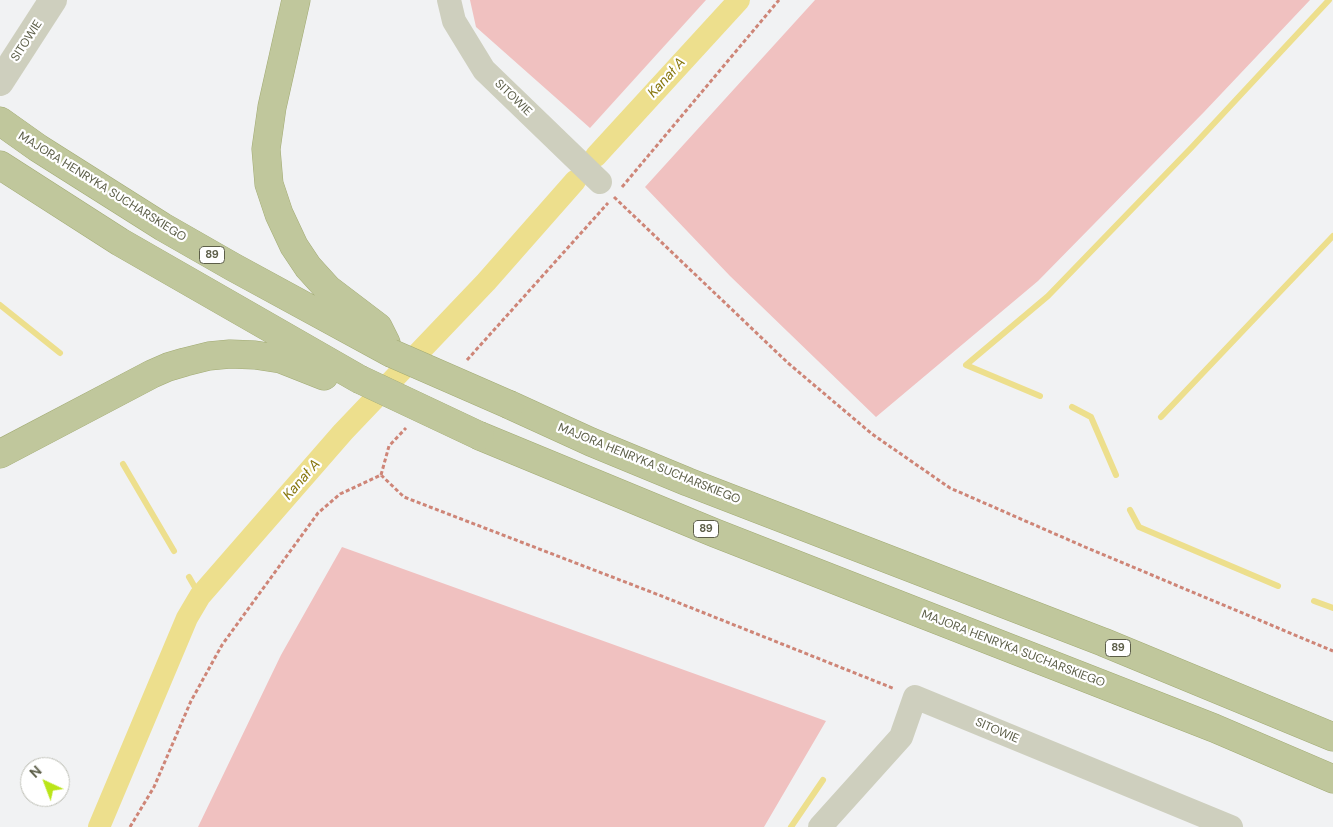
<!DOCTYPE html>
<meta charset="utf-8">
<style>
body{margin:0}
#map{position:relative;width:1333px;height:827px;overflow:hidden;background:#f1f2f3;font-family:"DM Sans",sans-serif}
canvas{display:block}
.north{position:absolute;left:20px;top:757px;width:50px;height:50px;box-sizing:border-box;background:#fff;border:1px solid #bebfb6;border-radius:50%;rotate:317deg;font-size:14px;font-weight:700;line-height:20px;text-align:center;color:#5c5e48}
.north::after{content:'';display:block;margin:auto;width:18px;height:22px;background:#bae518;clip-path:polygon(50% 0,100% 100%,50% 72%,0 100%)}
</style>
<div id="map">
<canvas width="1333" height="827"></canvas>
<div class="north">N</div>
</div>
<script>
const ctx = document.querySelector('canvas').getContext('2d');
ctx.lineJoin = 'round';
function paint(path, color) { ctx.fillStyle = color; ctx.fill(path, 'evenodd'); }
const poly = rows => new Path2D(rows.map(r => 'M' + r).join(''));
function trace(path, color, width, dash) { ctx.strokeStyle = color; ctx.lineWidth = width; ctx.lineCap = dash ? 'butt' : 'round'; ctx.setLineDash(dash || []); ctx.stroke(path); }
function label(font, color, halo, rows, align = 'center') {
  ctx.font = font + ' "DM Sans",sans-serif'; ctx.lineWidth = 4.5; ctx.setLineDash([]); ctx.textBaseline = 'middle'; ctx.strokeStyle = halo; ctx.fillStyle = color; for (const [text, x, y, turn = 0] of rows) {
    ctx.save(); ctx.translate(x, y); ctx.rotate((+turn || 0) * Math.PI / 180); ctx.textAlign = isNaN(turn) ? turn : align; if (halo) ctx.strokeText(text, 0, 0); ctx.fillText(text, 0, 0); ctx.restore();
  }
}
const green = poly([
 [470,0,706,0,590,128,476,27],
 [815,0,1310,0,1204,112,1038,281,876,417,730,276,645,187],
 [342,547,826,721,764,827,198,827,281,655]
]);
const stream = poly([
 [0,305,60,353],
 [1040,396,966,365,1048,296,1192,147,1329,0],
 [1072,407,1091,417,1116,475],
 [1161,417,1333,236],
 [123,464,174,551],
 [1130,510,1139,527,1278,586],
 [189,577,200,596],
 [1314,601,1333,608],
 [791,827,823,780]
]);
const canal = poly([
 [596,156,739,0],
 [99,827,187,618,200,596,343,432,486,282,575,181]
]);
const path = poly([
 [622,187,779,0],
 [614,197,788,363,872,434,950,488,1085,547,1333,651],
 [467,360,608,203],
 [381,475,389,446,406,428],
 [381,475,404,497,659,595,895,689],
 [130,827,154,787,191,701,222,645,318,513,340,494,381,475]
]);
const minor = poly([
 [449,0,454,21,484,70,600,182],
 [820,827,901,737,915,697,1231,827]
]);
const tertiary = poly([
 [0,82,53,0]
]);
const trunk = poly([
 [296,0,272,107,266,149,269,184,279,214,294,246,308,267,328,289,378,327,386,343],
 [0,121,38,148,163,227,233,267,391,353],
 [0,165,120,242,359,379],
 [510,405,591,442,688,482,1103,642,1333,737],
 [480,436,715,533,1214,728,1333,779],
 [0,454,152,374,168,367,185,362,209,356,230,354,255,355,281,359,324,376]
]);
const trunkBridge = poly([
 [391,353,510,405],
 [359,379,480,436]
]);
const shields = [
 [212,255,25],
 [706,529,25],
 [1118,648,25]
];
const shieldNames = [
 ["89",212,255],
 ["89",706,529],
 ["89",1118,648]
];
const streetNames = [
 ["SITOWIE",27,41,-57],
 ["SITOWIE",513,98,44],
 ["MAJORA HENRYKA SUCHARSKIEGO",102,187,32],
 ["MAJORA HENRYKA SUCHARSKIEGO",649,464,22],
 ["MAJORA HENRYKA SUCHARSKIEGO",1013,649,21],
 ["SITOWIE",997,731,23]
];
const waterNames = [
 ["Kanał A",667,78,-48],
 ["Kanał A",302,480,-49]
];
paint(green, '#f0c1c0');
trace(stream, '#eddf8d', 6);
trace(canal, '#eddf8d', 22);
trace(trunk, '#a2ab74', 29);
trace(path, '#ce8577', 3, [4, 2.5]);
trace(minor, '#cecfbe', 24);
trace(tertiary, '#cecfbe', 28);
trace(trunk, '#c0c79c', 28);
trace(trunkBridge, '#a2ab74', 29, []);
trace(trunkBridge, '#c0c79c', 28);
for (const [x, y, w] of shields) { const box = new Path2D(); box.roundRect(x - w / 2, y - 8.5, w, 17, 4); ctx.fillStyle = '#fff'; ctx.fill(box); trace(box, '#5c5e48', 1); }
label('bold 11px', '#5c5e48', null, shieldNames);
label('12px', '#5c5e48', '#fff', streetNames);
label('italic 14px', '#87760d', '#fff', waterNames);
</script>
